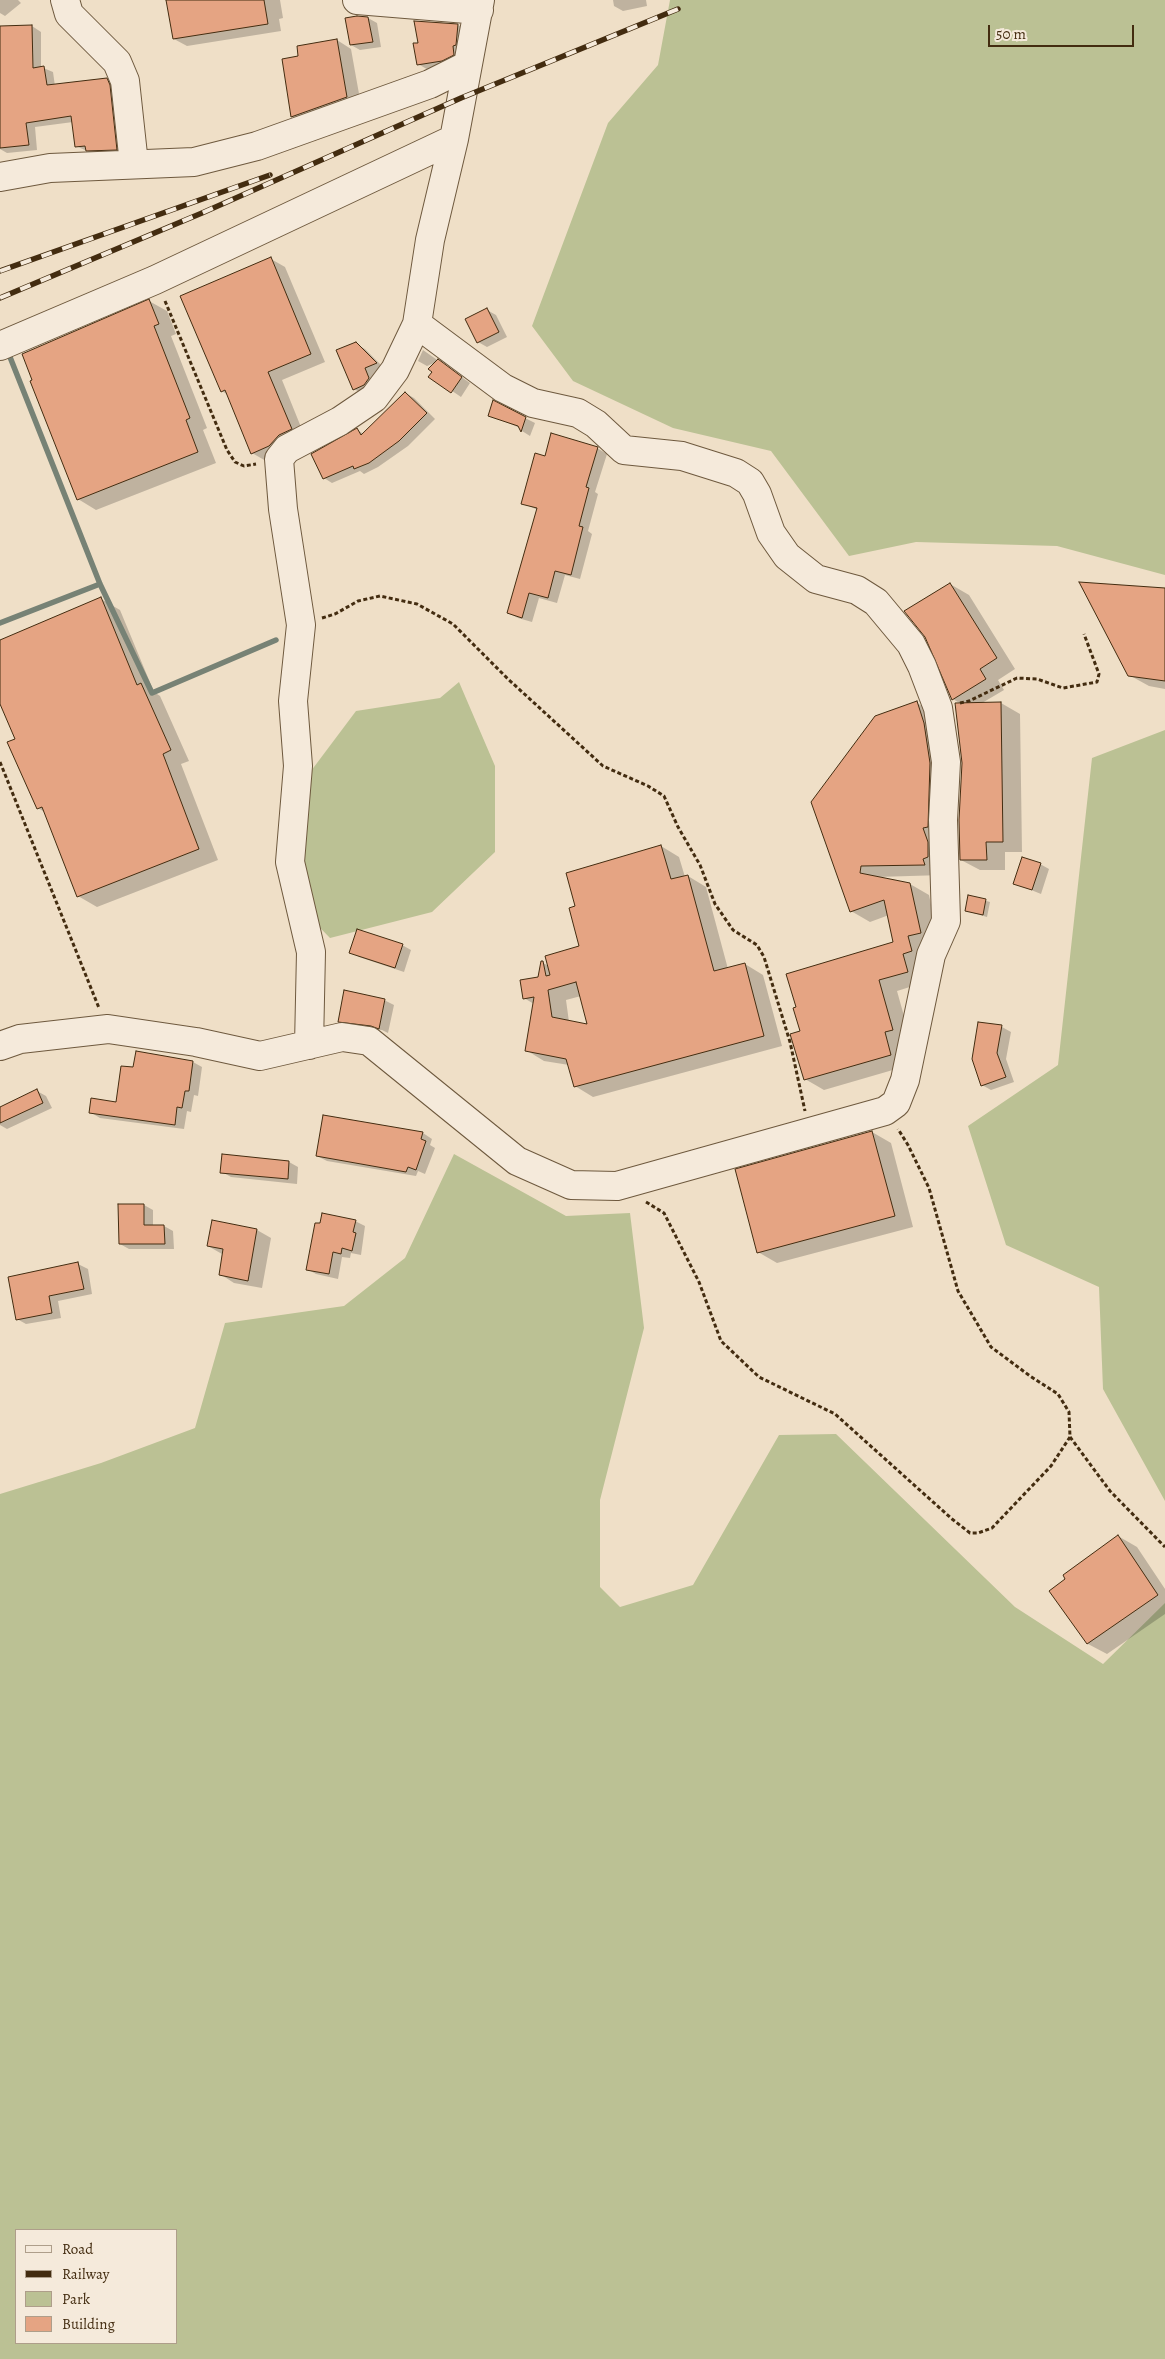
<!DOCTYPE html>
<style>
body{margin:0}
#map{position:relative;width:1165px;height:2359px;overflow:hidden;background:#efdfc7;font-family:Alegreya,serif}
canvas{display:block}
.legend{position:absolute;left:15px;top:2229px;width:162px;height:115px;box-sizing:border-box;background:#f5eadb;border:1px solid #ae9e8a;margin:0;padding:6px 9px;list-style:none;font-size:15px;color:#432c10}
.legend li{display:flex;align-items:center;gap:10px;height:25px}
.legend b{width:25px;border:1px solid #ae9e8a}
.scale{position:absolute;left:988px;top:25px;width:146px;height:22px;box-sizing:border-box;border:2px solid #432c10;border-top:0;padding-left:6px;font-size:15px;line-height:18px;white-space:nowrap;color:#432c10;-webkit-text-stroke:4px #f5eadb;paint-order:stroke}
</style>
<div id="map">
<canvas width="1165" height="2359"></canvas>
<ul class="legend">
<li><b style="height:6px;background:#f5eadb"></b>Road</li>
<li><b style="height:6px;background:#432c10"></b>Railway</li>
<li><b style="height:14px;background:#bbc194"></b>Park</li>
<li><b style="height:14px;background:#e5a483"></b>Building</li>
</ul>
<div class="scale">50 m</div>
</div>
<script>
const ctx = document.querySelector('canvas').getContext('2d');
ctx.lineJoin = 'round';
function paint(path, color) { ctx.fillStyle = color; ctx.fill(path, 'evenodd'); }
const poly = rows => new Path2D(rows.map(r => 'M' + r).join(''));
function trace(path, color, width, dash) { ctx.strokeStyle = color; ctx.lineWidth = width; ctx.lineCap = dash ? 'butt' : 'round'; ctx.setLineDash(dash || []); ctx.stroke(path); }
const green = poly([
 [670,0,1165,0,1165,575,1057,546,916,542,849,556,771,451,673,428,573,381,532,326,608,123,658,65],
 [459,682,495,766,495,852,432,912,330,938,292,899,293,795,356,711,440,698],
 [1165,730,1165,1501,1103,1389,1099,1287,1006,1245,968,1126,1058,1065,1092,758],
 [454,1154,566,1216,630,1213,644,1328,600,1500,600,1587,620,1607,693,1585,779,1435,836,1434,1015,1607,1103,1664,1165,1603,1165,2359,0,2359,0,1494,101,1463,195,1428,225,1323,344,1306,405,1258],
 [16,2230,176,2230,176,2343,16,2343]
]);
const shadow = poly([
 [0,0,18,0,21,3,5,16,0,13],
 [168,0,280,0,283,18,279,19,281,31,187,46,174,39],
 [613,0,673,0,646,0,647,6,623,11,614,6],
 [368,18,377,23,381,47,360,50,351,45],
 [416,23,458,25,472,33,456,68,432,72,418,64,419,44],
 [32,26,41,32,41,67,53,72,55,86,107,79,116,85,125,154,96,155,76,146,73,122,35,127,37,150,7,153,0,149,0,27],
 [337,40,351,49,361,105,306,124,292,116,300,57,298,47],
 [271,259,285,267,325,362,282,380,305,437,266,461,252,453,228,395,222,391],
 [149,301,167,311,176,334,171,336,207,428,203,430,216,463,96,510,78,499],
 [487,310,496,315,507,337,487,347,478,342],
 [356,344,365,349,385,369,374,373,378,384,363,394,354,389],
 [423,350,470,383,461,397,430,376,434,363,427,366,418,361],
 [405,393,414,398,435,419,408,446,378,467,364,474,360,471,332,483,324,478,357,430,364,434],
 [489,415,525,418,535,423,530,436,522,431,520,428],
 [597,448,607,454,595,492,598,494,588,531,592,534,580,579,565,575,557,603,539,598,532,622,518,618,508,613,538,510,522,503],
 [950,584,969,595,1015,669,998,680,1004,690,982,703,1001,703,1020,714,1022,852,1005,852,1005,870,980,870,961,860,963,763,961,704,953,699],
 [1165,589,1165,689,1149,686,1129,675],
 [101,599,120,610,154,692,160,696,189,761,181,764,218,860,97,907,78,896,46,813,38,808,16,740,0,701,0,641],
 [917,703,935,714,943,875,877,877,910,884,929,895,939,943,926,982,897,991,911,1041,910,1065,824,1090,805,1079,801,1032,895,943,889,915,870,922,851,911,812,802],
 [661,846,679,857,685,877,688,876,706,887,728,969,745,964,763,975,782,1046,593,1097,575,1086,569,1065,544,1061,526,1050,534,1004,524,998,539,978,543,963,549,966,581,947],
 [581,996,588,1025,569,1022,566,1000],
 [1040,864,1049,869,1041,894,1014,883],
 [969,896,990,902,987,917,966,911],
 [402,945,411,950,404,972,359,957,350,952],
 [384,1000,394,1005,388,1033,382,1030,348,1027,339,1021],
 [1002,1027,1011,1032,1006,1059,1014,1082,991,1090,982,1085],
 [193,1062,202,1067,198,1096,194,1095,191,1112,187,1111,184,1129,100,1118,90,1112,117,1103,134,1069],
 [37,1091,46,1096,52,1108,7,1129,0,1125,0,1108],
 [324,1117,423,1133,432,1139,430,1145,435,1148,425,1174,418,1171,416,1176,327,1161,317,1156],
 [872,1132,891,1143,913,1227,777,1263,758,1252],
 [223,1156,289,1162,298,1167,297,1184,231,1177,222,1172],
 [144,1205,153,1210,153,1226,164,1226,173,1231,174,1249,129,1249,120,1244],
 [355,1221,365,1226,361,1255,351,1253,350,1258,342,1257,338,1279,316,1274,307,1269,321,1225],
 [213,1222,257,1230,271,1238,262,1288,234,1283,220,1274,222,1254,208,1246],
 [78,1264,88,1269,92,1294,58,1301,61,1318,26,1324,17,1319],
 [1118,1536,1137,1547,1165,1589,1165,1614,1107,1654,1088,1644,1051,1591]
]);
const stream = poly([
 [8,352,100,584,152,693,276,640],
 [0,623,100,584]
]);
const building = poly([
 [166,0,264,0,268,24,173,39,166,0],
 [357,16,368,17,373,42,350,45,345,18,357,16],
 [414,21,458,24,456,45,453,46,454,55,442,61,417,65,413,43,418,43,414,21],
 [32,25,33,68,44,66,47,85,107,78,110,85,117,150,86,151,85,146,75,147,71,116,26,123,29,145,0,148,0,26,32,25],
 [337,39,347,97,291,117,282,59,298,56,297,46,337,39],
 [271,257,311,354,268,372,292,429,279,435,269,446,251,454,225,390,221,392,180,296,271,257],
 [149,299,159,324,154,326,190,418,186,420,198,452,77,500,30,381,32,380,22,354,149,299],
 [487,308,499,332,477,343,465,319,487,308],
 [356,342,377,363,365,368,369,378,364,385,353,390,336,350,356,342],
 [438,359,462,377,451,393,428,377,432,372,428,369,438,359],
 [405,392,427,413,399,441,369,463,354,469,353,466,323,479,311,454,357,428,361,435,405,392],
 [493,400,526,417,521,432,518,426,488,416,493,400],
 [551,433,598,447,586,487,589,488,579,526,583,527,571,575,555,571,548,598,529,593,522,618,507,613,537,508,521,504,535,453,545,456,551,433],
 [1079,582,1165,588,1165,681,1128,676,1079,582],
 [950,583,997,658,980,669,986,679,952,700,925,637,904,611,950,583],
 [101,597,137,685,141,683,171,750,163,754,199,849,77,897,42,807,37,809,7,742,15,739,0,704,0,640,101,597],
 [917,701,924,723,930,763,928,827,923,828,928,842,928,857,923,859,925,865,861,866,860,873,910,883,921,933,908,936,912,951,903,954,908,972,879,980,893,1030,885,1032,891,1055,804,1080,790,1034,800,1031,793,1008,796,1007,786,974,893,942,884,900,850,912,811,802,875,716,917,701],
 [1001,702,1003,842,986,842,987,860,960,860,959,820,962,763,955,703,1001,702],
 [661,845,671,879,688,875,714,971,745,963,764,1036,574,1087,566,1059,525,1051,534,997,523,999,520,980,538,977,541,961,543,961,546,976,550,975,545,956,579,946,569,908,575,906,566,873,661,845],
 [576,982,587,1024,552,1017,548,990,576,982],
 [1022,857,1041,863,1032,890,1013,884,1022,857],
 [968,895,986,899,983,915,965,911,968,895],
 [357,929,403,944,395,968,349,953,357,929],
 [344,990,385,999,379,1029,371,1026,338,1022,344,990],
 [978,1022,1002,1025,997,1053,1006,1077,981,1086,972,1059,978,1022],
 [136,1051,193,1061,189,1091,185,1091,182,1108,177,1107,175,1125,89,1113,91,1098,116,1102,121,1066,133,1067,136,1051],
 [37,1089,43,1103,0,1123,0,1107,37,1089],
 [323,1115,423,1132,421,1139,426,1141,416,1170,408,1167,406,1172,316,1156,323,1115],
 [872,1131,895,1216,757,1253,735,1169,872,1131],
 [222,1154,289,1161,288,1179,220,1173,222,1154],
 [118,1204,144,1204,144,1225,164,1225,165,1244,119,1244,118,1204],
 [322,1213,356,1220,353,1232,356,1233,352,1251,342,1248,341,1254,333,1252,329,1274,306,1270,315,1223,320,1223,322,1213],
 [212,1220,257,1229,248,1281,219,1275,223,1249,207,1246,212,1220],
 [78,1262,84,1289,49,1296,52,1313,16,1320,8,1277,78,1262],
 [1118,1535,1158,1595,1087,1644,1049,1591,1065,1579,1063,1575,1118,1535]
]);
const path = poly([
 [165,301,227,450,235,462,244,466,256,464],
 [322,618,335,614,358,601,380,596,417,604,453,624,508,679,603,766,648,786,664,796,678,827,700,865,715,904,733,930,757,945,764,957,790,1042,805,1111],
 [960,703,969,701,1017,678,1037,679,1063,688,1097,682,1099,674,1084,634],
 [0,762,99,1008],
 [646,1202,664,1213,699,1282,721,1341,759,1377,835,1414,952,1519,970,1533,978,1533,992,1528,1051,1466,1070,1437,1069,1412,1058,1394,1030,1376,991,1347,958,1291,929,1188,908,1145,898,1129],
 [1070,1437,1110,1491,1165,1547]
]);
const minor = poly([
 [65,0,69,14,117,62,125,81,134,164],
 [357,0,479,10],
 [0,177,50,168,194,162,257,146,430,84,466,66],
 [0,346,155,280,454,139],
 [309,1045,311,952,290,862,298,766,293,701,301,625,283,509,279,459,287,449,340,421,374,398,395,370,417,324,430,240,454,139,480,0],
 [0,1046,20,1039,108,1029,196,1042,260,1056,342,1037,369,1041,517,1161,571,1185,617,1186,885,1111,896,1103,905,1080,931,955,946,921,943,820,946,762,938,708,922,666,911,644,876,602,857,590,816,579,787,556,771,533,757,494,750,482,736,473,682,456,624,450,596,424,578,413,533,403,503,388,417,324]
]);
const rail = poly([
 [0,271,270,175],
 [0,298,202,213,461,98,678,9]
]);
paint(green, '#bbc194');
paint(shadow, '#0003');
trace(stream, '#778275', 5.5);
paint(building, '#e5a483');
trace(building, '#432c10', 1);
trace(minor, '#6e593e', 30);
trace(path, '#432c10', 3, [4, 2.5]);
trace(minor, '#f5eadb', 28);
trace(rail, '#432c10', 5.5);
trace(rail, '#f5eadb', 4, [11]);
</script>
